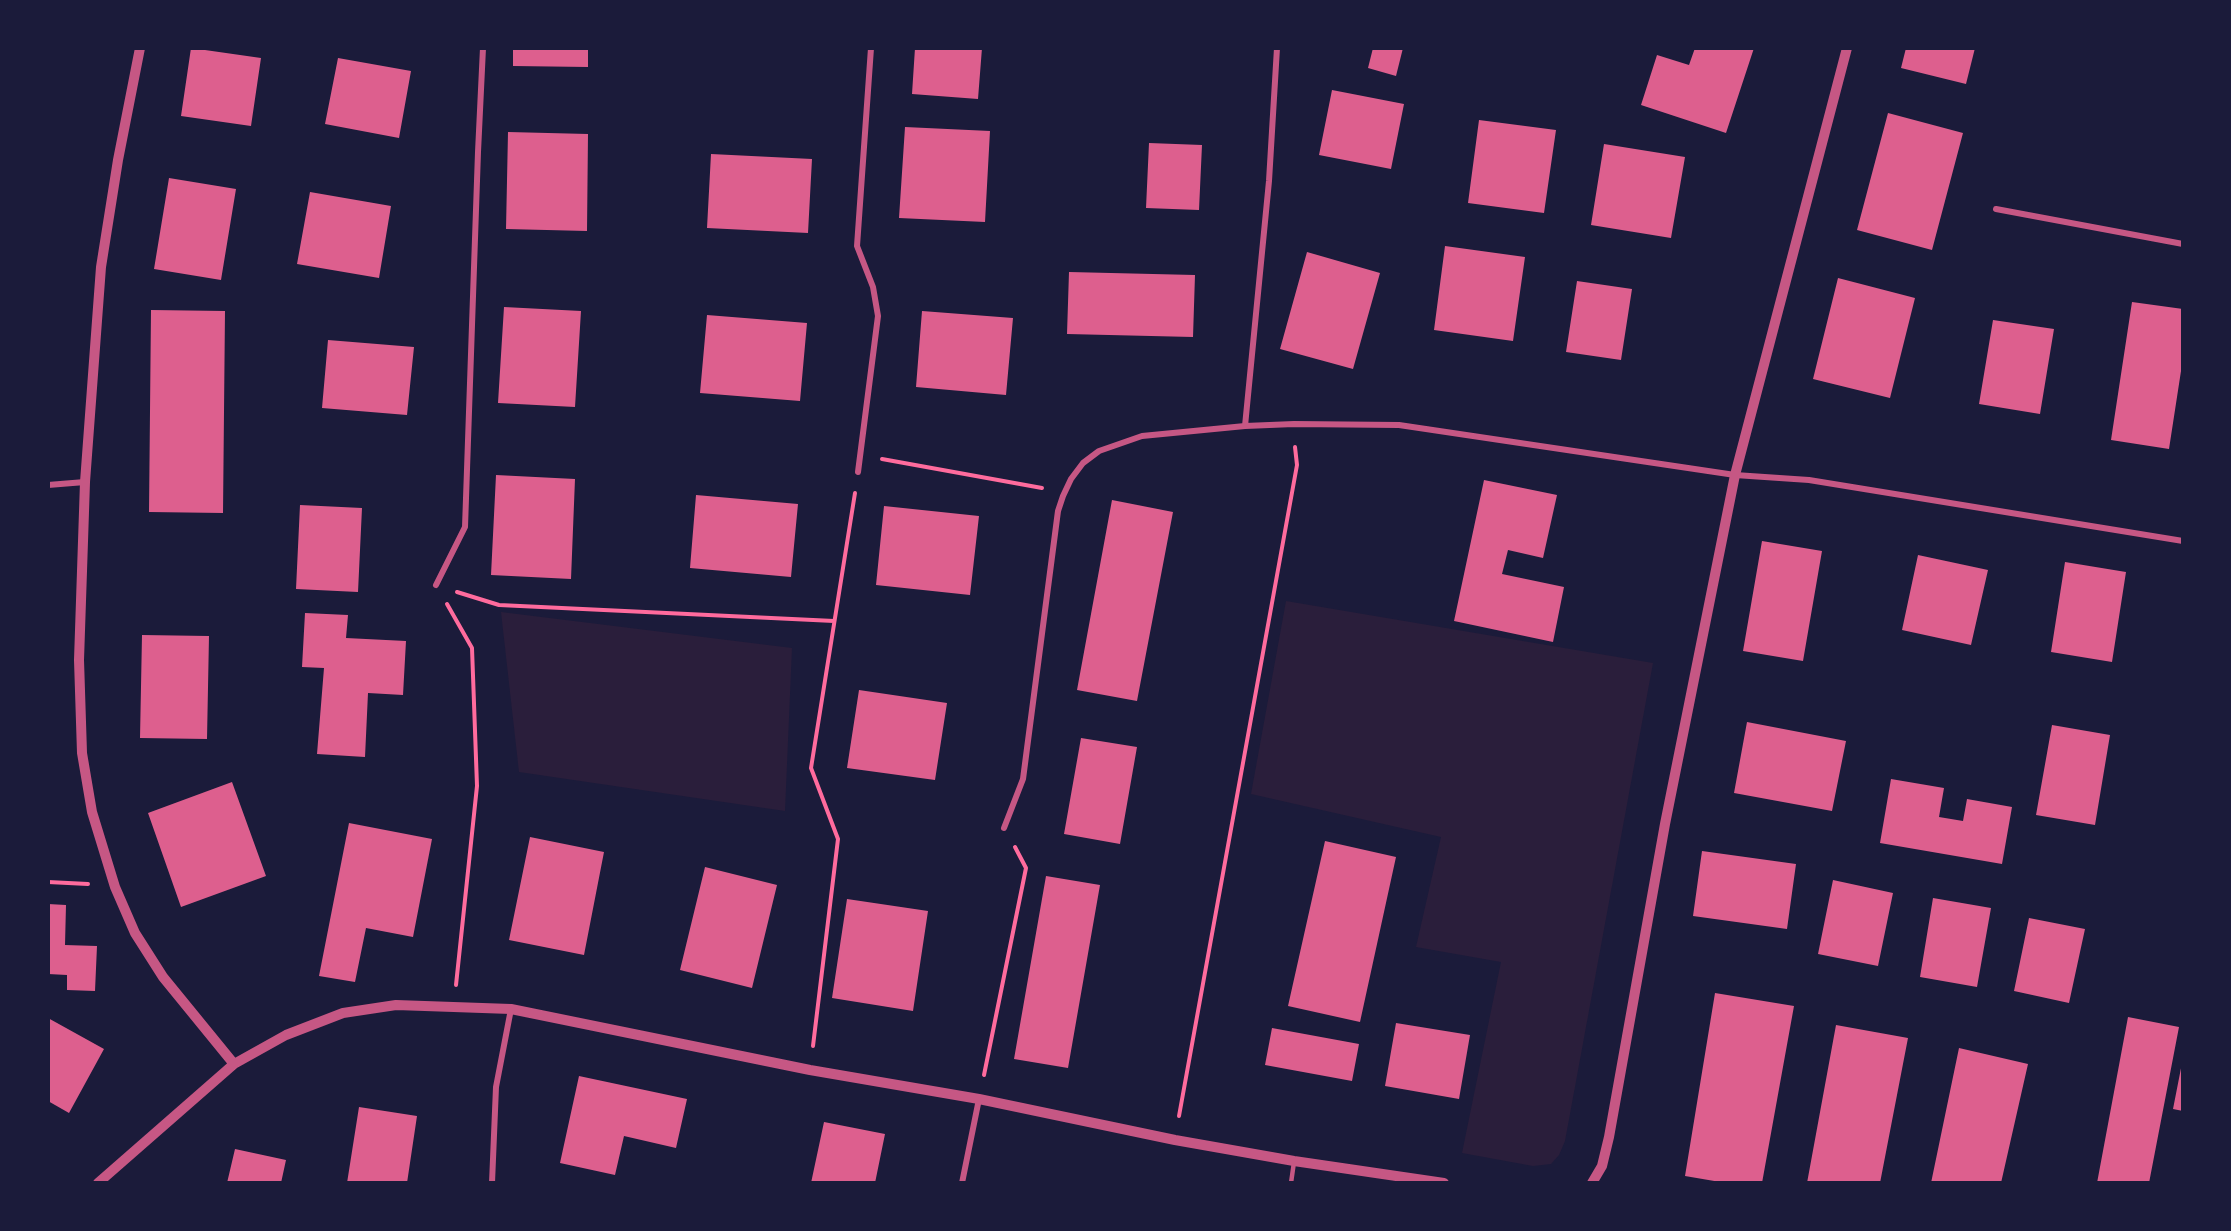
<!DOCTYPE html>
<style>
body{margin:0}
#map{position:relative;width:2231px;height:1231px;overflow:hidden;background:#1b1b3a;font-family:"DM Sans",sans-serif}
canvas{display:block}
.frame{position:absolute;inset:0;border:50px solid #1b1b3a;pointer-events:none}
</style>
<div id="map">
<canvas width="2231" height="1231"></canvas>
<div class="frame"></div>
</div>
<script>
const ctx = document.querySelector('canvas').getContext('2d');
ctx.lineJoin = 'round';
function paint(path, color) { ctx.fillStyle = color; ctx.fill(path, 'evenodd'); }
const poly = rows => new Path2D(rows.map(r => 'M' + r).join(''));
function trace(path, color, width, dash) { ctx.strokeStyle = color; ctx.lineWidth = width; ctx.lineCap = dash ? 'butt' : 'round'; ctx.setLineDash(dash || []); ctx.stroke(path); }
const green = poly([
 [1286,601,1653,663,1565,1141,1559,1155,1551,1164,1533,1166,1462,1153,1501,962,1416,947,1441,837,1251,794],
 [501,612,792,648,785,811,519,772]
]);
const building = poly([
 [191,48,261,58,251,126,181,116],
 [513,48,588,48,588,67,513,66],
 [915,48,982,48,978,99,912,94],
 [1373,48,1403,48,1396,76,1368,68],
 [1695,48,1754,48,1726,133,1641,105,1657,55,1689,65],
 [1906,48,1975,48,1966,84,1901,68],
 [338,58,411,71,399,138,325,124],
 [1332,90,1404,104,1391,169,1319,155],
 [1888,113,1963,133,1932,250,1857,230],
 [1479,120,1556,130,1544,213,1468,203],
 [905,127,990,131,985,222,899,218],
 [508,132,588,134,587,231,506,229],
 [1149,143,1202,145,1199,210,1146,208],
 [1604,144,1685,157,1671,238,1591,225],
 [711,154,812,159,808,233,707,228],
 [169,178,236,189,221,280,154,269],
 [310,192,391,206,379,278,297,264],
 [1445,246,1525,257,1513,341,1434,330],
 [1307,252,1380,273,1353,369,1280,349],
 [1069,272,1195,275,1193,337,1067,334],
 [1838,278,1915,298,1890,398,1813,379],
 [1577,281,1632,289,1621,360,1566,352],
 [2132,302,2183,309,2183,358,2169,449,2111,440],
 [504,307,581,311,575,407,498,403],
 [151,310,225,311,223,513,149,512],
 [922,311,1013,318,1006,395,916,387],
 [707,315,807,323,800,401,700,393],
 [1993,320,2054,329,2040,414,1979,404],
 [328,340,414,347,407,415,322,408],
 [496,475,575,479,571,579,491,575],
 [1484,480,1557,495,1543,558,1508,550,1502,574,1564,587,1553,642,1454,621],
 [696,495,798,504,791,577,690,568],
 [1112,500,1173,512,1137,701,1077,690],
 [300,505,362,508,358,592,296,589],
 [884,506,979,516,970,595,876,585],
 [1762,541,1822,551,1803,661,1743,651],
 [1918,555,1988,570,1971,645,1902,630],
 [2065,562,2126,572,2112,662,2051,652],
 [305,613,348,615,346,638,406,641,403,695,368,693,365,757,317,754,324,668,302,667],
 [142,635,209,636,207,739,140,738],
 [859,690,947,703,935,780,847,768],
 [1747,722,1846,741,1832,811,1734,793],
 [2052,725,2110,735,2095,825,2036,815],
 [1081,738,1137,747,1120,844,1064,834],
 [1891,779,1944,788,1939,817,1963,821,1967,799,2012,807,2002,864,1880,843],
 [232,782,266,876,181,907,148,813],
 [349,823,432,839,413,937,366,928,355,982,319,976],
 [530,837,604,852,584,955,509,940],
 [1325,841,1396,857,1360,1022,1288,1006],
 [1702,851,1796,864,1787,929,1693,916],
 [705,867,777,885,752,988,680,970],
 [1046,876,1100,885,1068,1068,1014,1059],
 [1833,880,1893,893,1878,966,1818,954],
 [1933,898,1991,908,1977,987,1920,977],
 [847,899,928,911,913,1011,832,998],
 [48,904,66,905,65,945,97,946,95,991,67,990,67,975,48,974],
 [2029,918,2085,929,2069,1003,2014,991],
 [1715,993,1794,1006,1762,1183,1726,1183,1685,1176],
 [2128,1017,2179,1027,2149,1183,2097,1183],
 [48,1018,104,1049,69,1113,48,1101],
 [1396,1023,1470,1035,1459,1099,1385,1086],
 [1836,1025,1908,1038,1880,1183,1807,1183],
 [1272,1028,1359,1044,1352,1081,1265,1065],
 [1959,1048,2028,1064,2001,1183,1931,1183],
 [2182,1063,2183,1063,2183,1111,2173,1109],
 [579,1076,687,1099,676,1148,624,1136,615,1175,560,1163],
 [359,1107,417,1116,407,1183,347,1183],
 [824,1122,885,1134,875,1183,811,1183],
 [235,1149,286,1160,281,1183,227,1183]
]);
const path = poly([
 [882,459,1042,488],
 [457,592,499,605,834,621],
 [447,604,472,648,477,786,456,985],
 [48,882,88,884],
 [813,1046,838,839,811,768,855,493],
 [984,1075,1026,868,1015,847],
 [1179,1116,1297,465,1295,447]
]);
const service = poly([
 [1291,1183,1294,1162]
]);
const minor = poly([
 [1996,209,2183,244],
 [1245,426,1269,181,1277,48],
 [858,472,878,316,873,287,857,246,871,48],
 [48,485,85,482],
 [436,585,465,527,478,152,483,48],
 [1004,828,1023,779,1058,511,1063,496,1071,479,1083,463,1099,451,1142,436,1245,426,1294,424,1399,425,1735,475,1809,480,2183,541],
 [492,1183,496,1087,511,1009],
 [962,1183,979,1099]
]);
const tertiary = poly([
 [140,48,118,160,101,267,85,482,79,660,82,753,92,812,115,887,135,933,163,977,234,1064],
 [98,1183,234,1064,286,1035,343,1013,396,1005,511,1009,810,1070,979,1099,1175,1140,1294,1161,1444,1183],
 [1592,1183,1602,1166,1609,1137,1665,824,1735,475,1847,48]
]);
paint(green, '#2a1e3b');
paint(building, '#dd5f8e');
trace(path, '#ff6b9d', 4);
trace(service, '#c65784', 4.5);
trace(minor, '#c65784', 6);
trace(tertiary, '#c65784', 10);
</script>
